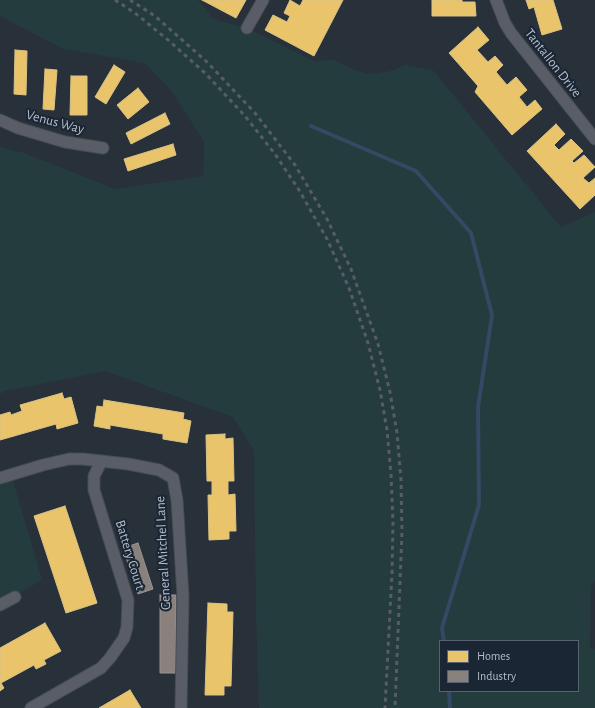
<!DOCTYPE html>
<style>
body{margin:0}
#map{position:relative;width:595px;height:708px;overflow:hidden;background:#283039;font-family:"Alegreya Sans",sans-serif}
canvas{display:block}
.legend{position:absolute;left:439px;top:640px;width:140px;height:52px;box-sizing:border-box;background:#1b2634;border:1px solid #576270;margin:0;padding:5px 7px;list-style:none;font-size:12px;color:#b2bcca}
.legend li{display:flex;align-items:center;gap:8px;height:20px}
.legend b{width:20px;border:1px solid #576270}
</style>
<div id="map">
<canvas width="595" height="708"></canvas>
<ul class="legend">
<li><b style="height:11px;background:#e9c46a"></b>Homes</li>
<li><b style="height:11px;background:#8a817c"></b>Industry</li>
</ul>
</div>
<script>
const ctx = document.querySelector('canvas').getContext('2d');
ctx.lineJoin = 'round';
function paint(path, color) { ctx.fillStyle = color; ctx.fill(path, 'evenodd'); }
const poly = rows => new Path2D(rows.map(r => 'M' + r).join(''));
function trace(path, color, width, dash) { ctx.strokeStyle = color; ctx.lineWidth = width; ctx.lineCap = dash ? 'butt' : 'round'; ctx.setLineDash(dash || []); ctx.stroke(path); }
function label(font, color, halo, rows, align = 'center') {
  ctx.font = font + ' "Alegreya Sans",sans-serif'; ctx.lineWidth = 4; ctx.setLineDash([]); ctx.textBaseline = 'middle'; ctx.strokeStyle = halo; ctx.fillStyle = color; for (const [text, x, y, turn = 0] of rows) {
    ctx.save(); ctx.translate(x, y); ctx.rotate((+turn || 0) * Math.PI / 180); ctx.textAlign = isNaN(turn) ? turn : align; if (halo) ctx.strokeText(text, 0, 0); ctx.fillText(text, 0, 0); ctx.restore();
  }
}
const green = poly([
 [0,0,198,0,214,19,247,28,314,61,334,60,357,71,370,74,391,71,405,65,433,70,561,227,595,212,595,580,591,586,590,647,595,649,595,708,259,708,256,614,254,451,233,417,105,371,5,391,0,394,0,147,24,153,115,189,203,176,204,142,172,92,145,63,63,49,0,16],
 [440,641,578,641,578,691,440,691],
 [11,474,42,580,0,605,0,478]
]);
const homes = poly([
 [202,0,246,0,236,18,202,0],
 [290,0,300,6,303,0,343,0,314,56,265,30,273,15,287,22,290,16,284,13,290,0],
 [432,0,462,0,462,2,475,2,476,16,432,16,432,0],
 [526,0,553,0,562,29,542,35,534,7,529,9,526,0],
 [478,27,489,40,477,50,488,62,495,56,503,65,496,72,507,85,516,77,527,90,519,97,527,107,535,100,542,109,512,135,475,92,478,86,449,53,478,27],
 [15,50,27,51,26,95,14,94,15,50],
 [114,65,125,72,106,104,95,97,114,65],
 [45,69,57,70,54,110,43,109,45,69],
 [71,76,87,76,87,115,70,115,71,76],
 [138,88,149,102,128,119,117,105,138,88],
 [165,113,170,124,131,144,126,133,165,113],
 [556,124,565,134,554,145,559,150,571,139,583,151,572,161,574,163,584,155,595,167,583,178,589,183,595,178,595,195,580,209,527,151,556,124],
 [173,144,176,155,128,171,124,159,173,144],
 [62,393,64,399,71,397,78,423,57,429,56,424,0,440,0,415,10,412,11,415,22,411,20,405,62,393],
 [104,400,184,413,183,419,191,421,187,443,163,439,163,434,110,425,110,429,94,426,97,406,103,407,104,400],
 [225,434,225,439,233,438,234,481,228,481,228,495,235,494,236,531,229,531,229,539,209,540,208,495,212,495,212,481,207,481,206,435,225,434],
 [65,506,97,603,66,613,34,516,65,506],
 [208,603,227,604,227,612,233,612,231,686,224,686,224,695,205,695,208,603],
 [45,623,61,651,44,660,46,664,36,669,34,665,1,683,4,688,0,691,0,648,45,623],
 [130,690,141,708,99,708,130,690]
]);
const industry = poly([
 [138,543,153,589,138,594,123,548,138,543],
 [160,595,176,595,176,673,160,673,160,595]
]);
const stream = poly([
 [311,126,416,171,471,233,492,315,478,407,479,505,442,628,444,641],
 [449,691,450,708]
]);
const minor = poly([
 [496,0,505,23,511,33,595,139],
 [247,28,263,0],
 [0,120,18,128,65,142,103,148],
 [0,478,43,465,69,459,83,459,128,464,159,470,173,478,177,500,183,596,181,708],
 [0,605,15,597],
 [31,708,101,668,110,658,124,638,127,627,128,600,94,490,94,476,101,462]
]);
const rail = poly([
 [115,0,135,13,168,40,205,73,245,116,275,154,299,190,327,239,349,288,368,343,380,390,387,430,391,474,393,522,392,573,385,708],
 [130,0,155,16,207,62,255,113,295,165,327,219,351,269,378,344,390,392,397,433,401,480,402,532,395,708]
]);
const streetNames = [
 ["Tantallon Drive",553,63,52],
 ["Venus Way",55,122,15],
 ["General Mitchel Lane",163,553,-93],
 ["Battery Court",130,555,73]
];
paint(green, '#253c3f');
paint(homes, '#e9c46a');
trace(homes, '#d8c287', 1);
paint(industry, '#8a817c');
trace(industry, '#969393', 1);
trace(stream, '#334964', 4);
trace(minor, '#474c53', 13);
trace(minor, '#595e66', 11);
trace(rail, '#575d64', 3, [4, 4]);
label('14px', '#b2bcca', '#1b2634', streetNames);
</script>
